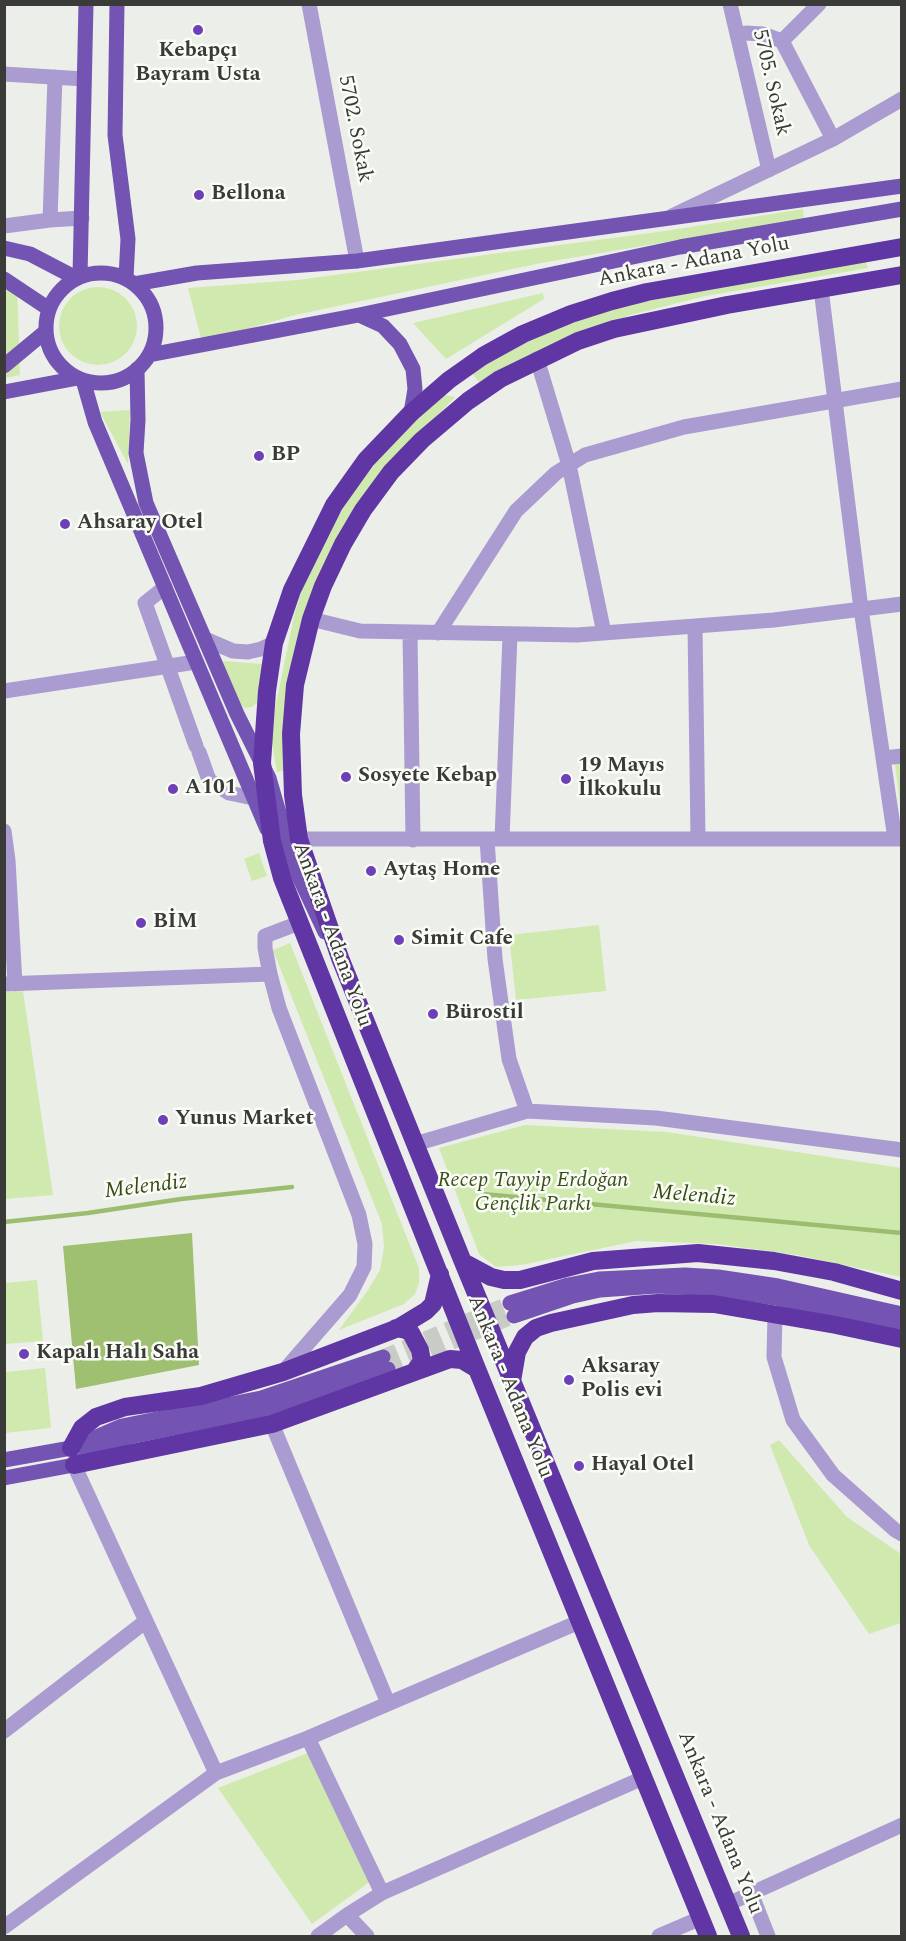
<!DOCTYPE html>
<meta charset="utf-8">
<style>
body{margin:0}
#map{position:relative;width:906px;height:1941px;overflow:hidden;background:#ecefe9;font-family:Spectral,serif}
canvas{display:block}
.frame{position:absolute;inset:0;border:6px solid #3a3b39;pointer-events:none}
</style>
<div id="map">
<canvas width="906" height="1941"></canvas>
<div class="frame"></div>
</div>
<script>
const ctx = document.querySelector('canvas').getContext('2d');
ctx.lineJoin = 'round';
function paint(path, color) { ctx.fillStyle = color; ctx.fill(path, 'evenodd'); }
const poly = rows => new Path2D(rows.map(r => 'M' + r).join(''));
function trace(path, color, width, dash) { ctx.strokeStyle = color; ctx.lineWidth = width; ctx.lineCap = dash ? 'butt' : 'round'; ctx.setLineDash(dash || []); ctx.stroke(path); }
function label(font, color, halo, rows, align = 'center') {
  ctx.font = font + ' Spectral,serif'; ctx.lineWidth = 5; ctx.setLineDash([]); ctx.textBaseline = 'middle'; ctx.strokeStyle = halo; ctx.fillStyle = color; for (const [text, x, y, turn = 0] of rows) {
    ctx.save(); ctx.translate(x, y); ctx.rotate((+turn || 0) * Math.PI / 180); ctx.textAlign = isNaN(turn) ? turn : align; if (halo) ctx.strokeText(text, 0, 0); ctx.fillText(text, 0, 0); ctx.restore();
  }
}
const green = poly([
 [803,209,804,219,541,263,295,315,202,342,188,288,297,280,665,231],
 [865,260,868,268,706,296,630,315,509,366,479,382,471,372,579,314],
 [5,282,17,283,20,375,5,378],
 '59 326a39 39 0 1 1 78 0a39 39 0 1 1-78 0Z',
 [543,293,544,299,446,359,413,323],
 [438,394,455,397,435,418,326,565,288,770,277,772,272,742,275,709,294,616,304,582,323,542,368,466],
 [130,410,128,464,100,412],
 [222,661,263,664,258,702,252,707,245,708,239,703],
 [895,764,901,764,901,812],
 [259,853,267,876,252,881,244,859],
 [599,925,606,991,516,1000,509,935],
 [290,943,419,1268,419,1283,415,1294,404,1304,339,1330,368,1290,380,1270,384,1247,382,1224,273,950],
 [23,991,53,1195,5,1199,5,992],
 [525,1125,667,1132,901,1168,901,1277,797,1255,717,1244,636,1241,521,1265,496,1267,479,1254,439,1148],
 [37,1280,43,1341,5,1344,5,1283],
 [45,1368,51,1428,5,1433,5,1372],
 [779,1440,847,1517,901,1554,901,1623,869,1634,809,1545,770,1445],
 [308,1753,371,1881,312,1924,218,1788]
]);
const forest = poly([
 [192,1233,199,1365,76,1389,63,1246]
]);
const stream = poly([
 [483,1194,902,1233],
 [4,1222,88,1213,181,1199,292,1187]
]);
const majorTunnel = poly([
 [383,1357,510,1303],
 [388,1369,514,1316]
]);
const minor = poly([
 [309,4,357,261],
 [730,4,769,170],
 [738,36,746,33,763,34,782,41,833,139],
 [782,41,819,4],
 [4,74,84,79],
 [672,216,833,139,902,99],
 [50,220,55,77],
 [4,226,50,220,82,218],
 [821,289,861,609,895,839],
 [537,359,569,465,604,633],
 [165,587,145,603,196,746],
 [311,619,360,631,577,635,774,620,902,604],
 [695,626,698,838],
 [410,632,413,840],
 [438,633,516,511,556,473,585,455,684,427,902,389],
 [205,639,233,651,248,652,261,649,274,643],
 [4,691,196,662],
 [199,752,209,780,229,793,253,798],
 [883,758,902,756],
 [4,831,8,860,15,984],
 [299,839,902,839],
 [487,839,495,959,509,1059,527,1111],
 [502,839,510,635],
 [4,984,270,974],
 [415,1144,527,1111,656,1118,902,1150],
 [775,1315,774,1357,793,1420,833,1475,895,1530,902,1534],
 [283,1372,350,1295,364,1267,365,1244,359,1215,279,1008,270,974,265,948,265,936,299,923],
 [272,1424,388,1703],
 [74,1465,216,1773],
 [4,1731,146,1621],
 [308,1738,382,1893],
 [751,1893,768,1936],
 [728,1904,902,1825],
 [347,1915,367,1936],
 [4,1927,216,1773,308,1738,579,1622],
 [318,1936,347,1915,382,1893,643,1778],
 [659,1936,701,1918]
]);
const major = poly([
 [117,4,115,135,128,239,126,278],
 [4,248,30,254,76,278],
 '46 328a55 55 0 1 1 110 0a55 55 0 1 1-110 0Z',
 [80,276,86,4],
 [4,279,49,309],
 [134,284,197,273,357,261,902,186],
 [359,315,383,326,400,344,413,369,415,389,411,413],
 [149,355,359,315,680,247,902,209],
 [4,366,45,332],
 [137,369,138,420,136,453,146,503,237,714,269,778,295,868,325,932],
 [83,380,95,422,267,829],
 [4,392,78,378],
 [510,1303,568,1285,599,1279,685,1275,718,1277,778,1286,902,1314],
 [514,1316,573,1296,600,1290,657,1286,716,1289,776,1298,902,1329],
 [4,1460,71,1448,122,1426,261,1398,383,1357],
 [4,1478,74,1465,93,1453,129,1437,268,1409,388,1369]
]);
const highway = poly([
 [463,1262,491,1277,504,1280,520,1280,593,1261,698,1253,774,1261,834,1272,902,1291],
 [396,1328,406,1330,411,1333,420,1350,422,1361,414,1372],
 [512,1381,517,1352,525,1337,536,1328,551,1323,633,1305,658,1303,714,1304,836,1325,902,1339],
 [71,1448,82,1428,96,1417,125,1407,201,1396,283,1372,398,1328,426,1311,433,1304,440,1274],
 [74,1465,272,1424,450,1359,462,1360,477,1369],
 [708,1936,477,1369,282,878,272,841,262,763,267,691,274,643,292,590,334,505,366,460,411,413,449,380,483,356,523,334,571,314,612,301,647,292,902,247],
 [741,1936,463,1262,340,958,299,839,293,795,291,734,295,685,311,619,323,586,343,544,363,510,391,472,422,440,468,401,500,379,578,341,614,329,727,305,902,275]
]);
const markers = [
 [198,30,6,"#6d40b8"],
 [199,195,6,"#6d40b8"],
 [259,456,6,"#6d40b8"],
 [65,524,6,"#6d40b8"],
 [346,777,6,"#6d40b8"],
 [566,779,6,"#6d40b8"],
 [173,789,6,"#6d40b8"],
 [371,871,6,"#6d40b8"],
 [141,923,6,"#6d40b8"],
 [399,940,6,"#6d40b8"],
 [433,1014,6,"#6d40b8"],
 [163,1120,6,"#6d40b8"],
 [24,1354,6,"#6d40b8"],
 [569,1380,6,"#6d40b8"],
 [579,1466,6,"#6d40b8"]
];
const poiNames = [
 ["Kebapçı",198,52,"center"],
 ["Bayram Usta",198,76,"center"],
 ["Bellona",211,195],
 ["BP",271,456],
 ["Ahsaray Otel",77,524],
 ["19 Mayıs",578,767],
 ["İlkokulu",578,791],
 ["Sosyete Kebap",358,777],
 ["A101",185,789],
 ["Aytaş Home",383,871],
 ["BİM",153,923],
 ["Simit Cafe",411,940],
 ["Bürostil",445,1014],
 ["Yunus Market",175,1120],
 ["Kapalı Halı Saha",36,1354],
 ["Aksaray",581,1368],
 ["Polis evi",581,1392],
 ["Hayal Otel",591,1466]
];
const streetNames = [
 ["5705. Sokak",770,83,77],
 ["5702. Sokak",354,129,79],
 ["Ankara - Adana Yolu",694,263,-11],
 ["Ankara - Adana Yolu",331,935,70],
 ["Ankara - Adana Yolu",509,1387,68],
 ["Ankara - Adana Yolu",719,1823,68]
];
const parkNames = [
 ["Recep Tayyip Erdoğan",533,1182],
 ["Gençlik Parkı",533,1206]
];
const waterNames = [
 ["Melendiz",146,1188,-7],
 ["Melendiz",694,1197,5]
];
paint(green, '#d0e9af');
paint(forest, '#9fbf71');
trace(stream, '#9cbd6f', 4.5);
trace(majorTunnel, '#c8cbc6', 15, [15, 8]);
trace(minor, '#aa9cd1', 15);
trace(major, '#7354b2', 15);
trace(highway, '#6036a5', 18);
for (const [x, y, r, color] of markers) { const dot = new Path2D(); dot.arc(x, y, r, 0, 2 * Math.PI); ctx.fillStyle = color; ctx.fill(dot); trace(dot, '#fafcf6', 2); }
label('bold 21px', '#3a3b39', '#fafcf6', poiNames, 'left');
label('21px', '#3a3b39', '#fafcf6', streetNames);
label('italic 21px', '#3b5018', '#fafcf6', parkNames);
label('italic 22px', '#364a12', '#fafcf6', waterNames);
</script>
